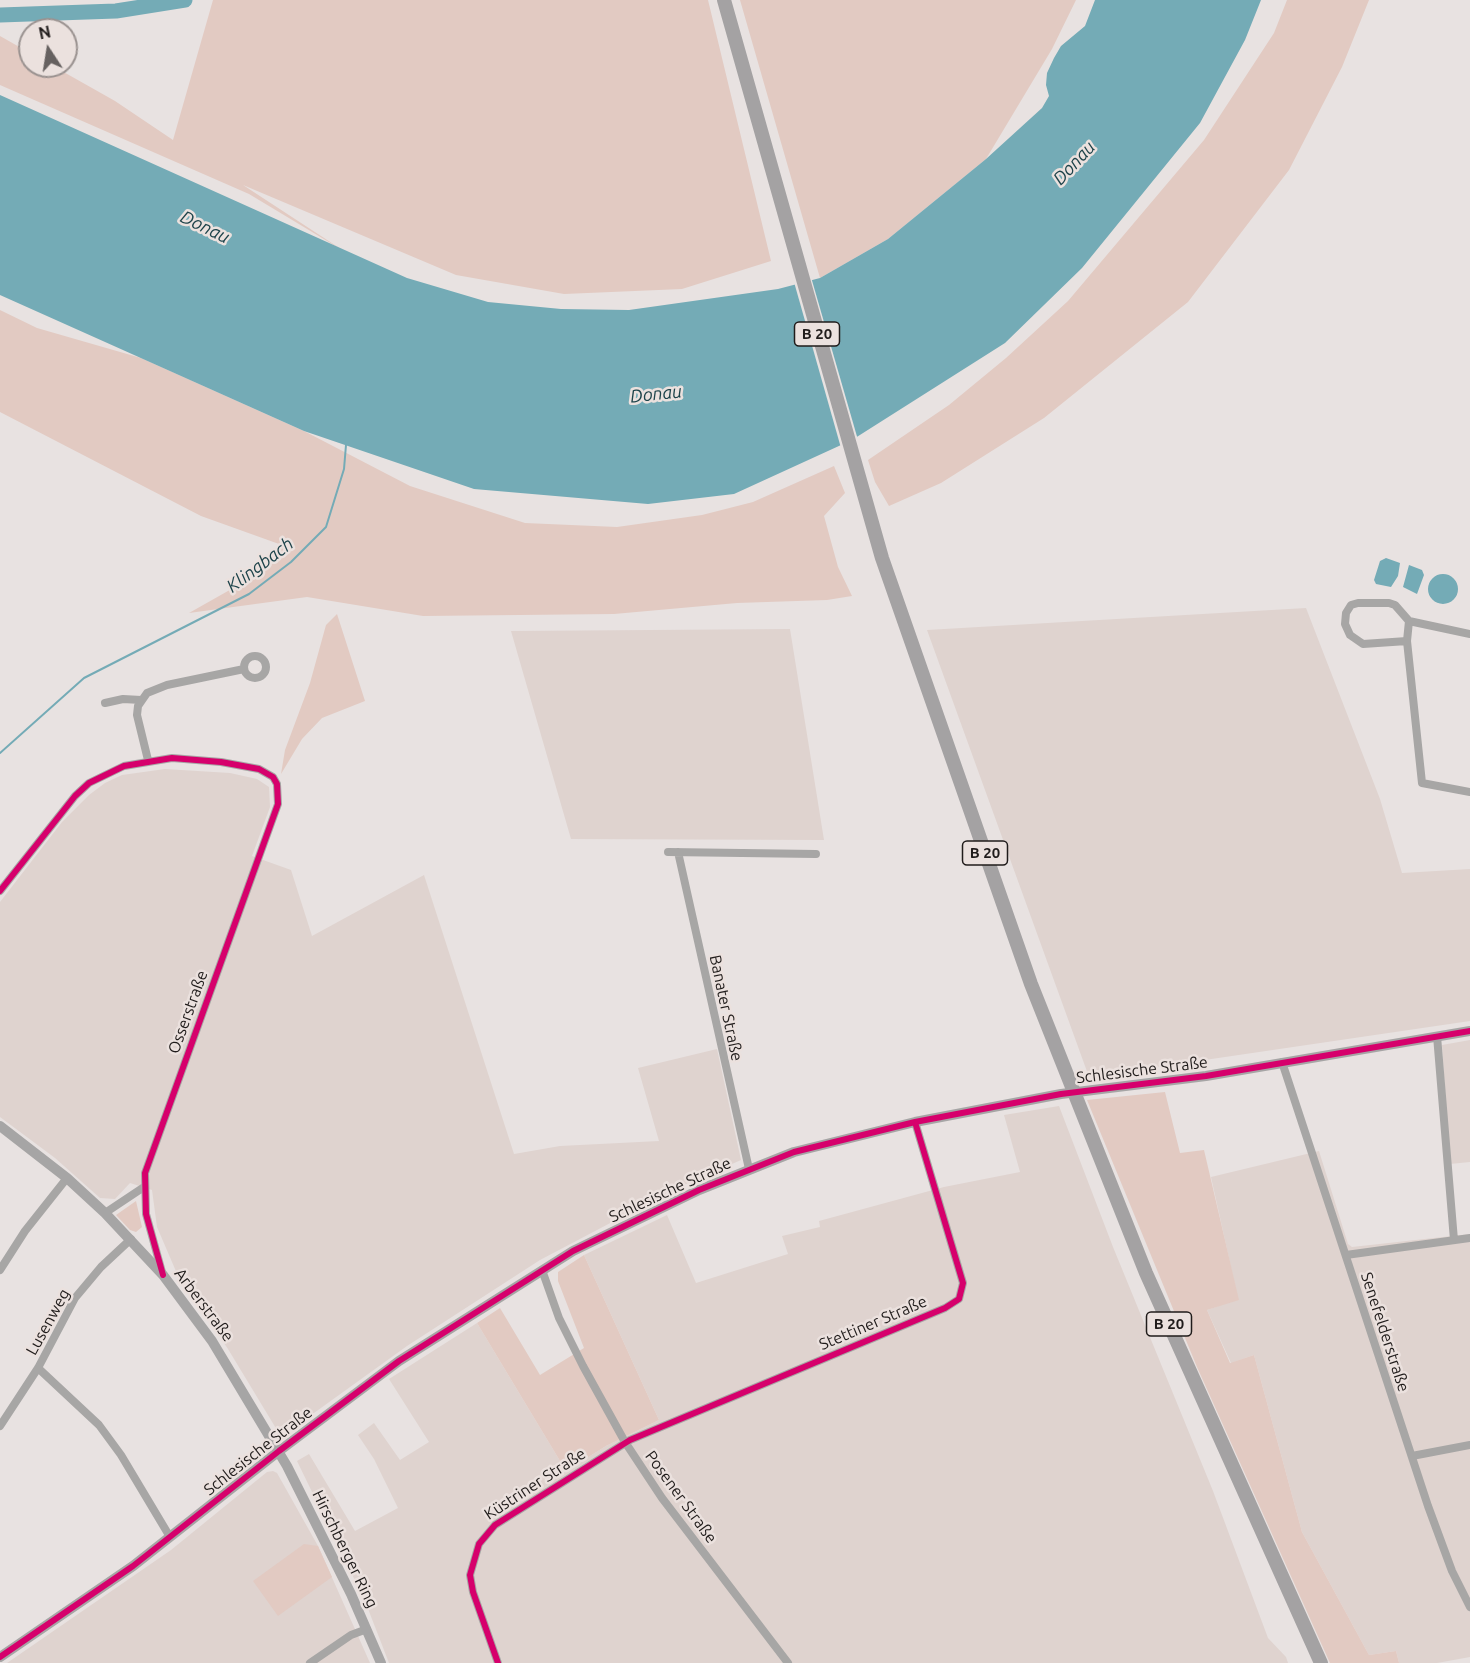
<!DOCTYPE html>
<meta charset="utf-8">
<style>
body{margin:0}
#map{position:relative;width:1470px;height:1663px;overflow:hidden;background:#e8e2e1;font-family:Ubuntu,sans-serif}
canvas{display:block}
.north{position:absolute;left:18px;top:18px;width:60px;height:60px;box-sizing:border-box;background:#ebe1de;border:2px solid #9a9290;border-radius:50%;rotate:348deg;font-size:16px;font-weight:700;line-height:24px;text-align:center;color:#201c1b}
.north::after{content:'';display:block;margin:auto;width:21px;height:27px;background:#666160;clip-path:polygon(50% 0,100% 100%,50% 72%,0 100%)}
</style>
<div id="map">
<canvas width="1470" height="1663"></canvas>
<div class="north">N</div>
</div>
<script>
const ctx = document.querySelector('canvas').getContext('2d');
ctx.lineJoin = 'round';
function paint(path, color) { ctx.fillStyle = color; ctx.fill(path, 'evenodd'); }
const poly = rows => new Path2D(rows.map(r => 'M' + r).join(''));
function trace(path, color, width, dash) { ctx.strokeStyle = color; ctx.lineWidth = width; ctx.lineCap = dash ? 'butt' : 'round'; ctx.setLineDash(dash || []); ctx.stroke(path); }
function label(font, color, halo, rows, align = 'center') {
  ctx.font = font + ' Ubuntu,sans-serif'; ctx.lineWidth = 5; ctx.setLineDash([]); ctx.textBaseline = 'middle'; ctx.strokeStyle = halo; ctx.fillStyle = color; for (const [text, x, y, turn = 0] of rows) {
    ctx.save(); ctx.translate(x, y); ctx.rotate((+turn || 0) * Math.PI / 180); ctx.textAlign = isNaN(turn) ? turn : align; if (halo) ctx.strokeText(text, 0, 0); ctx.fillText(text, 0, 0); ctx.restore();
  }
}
const built = poly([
 [1306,608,1380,799,1402,873,1470,869,1470,1021,1089,1077,927,630],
 [790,629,824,840,571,839,511,631],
 [165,769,230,773,257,779,269,787,270,807,252,856,291,870,312,936,424,875,514,1154,560,1146,659,1141,638,1068,717,1049,741,1160,673,1190,540,1260,407,1346,289,1431,277,1430,228,1349,178,1276,157,1227,152,1190,130,1183,115,1199,100,1198,55,1158,0,1117,0,902,62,822,89,795,105,783,122,775],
 [1470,1040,1470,1162,1450,1164,1442,1045],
 [1059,1106,1113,1247,1213,1491,1268,1638,1286,1657,1288,1663,389,1663,365,1601,297,1461,309,1454,355,1531,398,1508,374,1459,358,1435,374,1423,400,1460,429,1442,389,1379,477,1323,566,1471,606,1446,659,1420,584,1255,667,1215,696,1283,788,1254,782,1236,820,1227,819,1221,944,1187,1020,1172,1004,1115],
 [1319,1151,1348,1244,1352,1247,1470,1234,1470,1657,1437,1663,1399,1663,1396,1651,1369,1655,1302,1532,1254,1355,1231,1363,1207,1310,1238,1299,1211,1177],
 [273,1471,277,1473,318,1546,370,1663,7,1663,171,1550,267,1472]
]);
const green = poly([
 [213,0,708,0,771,261,682,289,564,294,456,275,243,185,347,253,249,194,0,85,0,36,30,53,30,66,53,66,115,101,173,140],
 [740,0,1076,0,1052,49,986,159,888,239,820,278],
 [1287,0,1369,0,1342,67,1289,170,1188,302,1044,418,941,483,889,506,875,482,868,460,949,405,1006,358,1068,301,1204,140,1274,33],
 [0,310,37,328,141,358,304,431,410,486,525,523,617,527,702,515,753,502,834,466,845,493,824,516,838,567,852,596,827,600,737,603,614,614,423,616,307,597,189,613,258,574,279,544,201,516,0,412],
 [337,614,365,701,322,718,302,739,281,774,285,750,310,683,326,625],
 [1165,1092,1180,1153,1204,1150,1239,1300,1207,1310,1230,1363,1254,1355,1302,1532,1369,1655,1396,1651,1399,1663,1330,1663,1197,1367,1087,1100],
 [136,1201,142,1227,136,1232,130,1230,116,1215],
 [584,1255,659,1420,606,1446,566,1471,477,1323,500,1308,540,1375,584,1348,558,1281,558,1272],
 [304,1544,318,1546,332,1577,278,1616,253,1581]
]);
const water = poly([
 [1095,0,1261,0,1245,40,1200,123,1082,268,1005,343,852,440,734,494,648,504,474,489,304,431,0,295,0,95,407,278,488,302,561,309,629,310,778,289,820,278,888,239,986,159,1042,108,1049,96,1046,85,1047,73,1054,58,1061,46,1085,26],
 [1386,558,1400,563,1398,576,1391,587,1376,584,1374,580,1380,561],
 [1409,565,1422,570,1424,575,1417,594,1403,587],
 '1428 589a15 15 0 1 1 30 0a15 15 0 1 1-30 0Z'
]);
const pier = poly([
 [811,277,858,440,841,448,794,282]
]);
const stream = poly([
 [0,753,84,678,249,594,291,562,326,527,344,469,346,445]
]);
const river = poly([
 [0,15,116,11,185,0]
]);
const street = poly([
 [1470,634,1409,621,1407,641,1422,783,1470,792],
 [1407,641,1363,644,1350,635,1345,624,1346,613,1351,605,1358,603,1389,603,1395,605,1409,621],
 '244 667a11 11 0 1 1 22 0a11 11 0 1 1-22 0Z',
 [105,703,123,699,141,700],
 [148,760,137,715,138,706,147,693,167,685,244,669],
 [668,852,816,854],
 [678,852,749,1169],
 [0,891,75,796,89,783,124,766,172,758,221,762,259,769,273,777,277,784,278,804,145,1173,146,1214,162,1272],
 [1437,1036,1454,1240],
 [1282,1062,1428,1506,1452,1571,1470,1607],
 [105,1213,144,1187],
 [1346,1255,1470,1238],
 [0,1270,25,1231,67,1178],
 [542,1270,559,1318,583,1366,625,1442,662,1498,788,1663],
 [38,1368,99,1425,121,1455,170,1537],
 [0,1426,38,1368,75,1298,101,1267,131,1239],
 [1412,1456,1470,1445],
 [310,1663,351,1635,367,1629],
 [498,1663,473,1592,470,1575,479,1544,495,1525,630,1440,945,1308,959,1299,963,1283,915,1122]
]);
const secondary = poly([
 [0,1126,67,1178,105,1213,163,1275,212,1341,287,1466,351,1594,381,1663],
 [0,1657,133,1566,279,1451,399,1361,573,1251,699,1190,794,1152,915,1122,1061,1094,1206,1076,1470,1031]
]);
const highway = poly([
 [724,0,882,558,1031,984,1146,1273,1321,1663]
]);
const cycleway = poly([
 [0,891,75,796,89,783,124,766,172,758,221,762,259,769,273,777,277,784,278,804,145,1173,146,1214,163,1275],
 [0,1657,133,1566,279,1451,399,1361,573,1251,699,1190,794,1152,915,1122,1061,1094,1206,1076,1470,1031],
 [498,1663,473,1592,470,1575,479,1544,495,1525,630,1440,945,1308,959,1299,963,1283,915,1122]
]);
const shields = [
 [817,334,45],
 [985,853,45],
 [1169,1324,45]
];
const shieldNames = [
 ["B 20",817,334],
 ["B 20",985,853],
 ["B 20",1169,1324]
];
const streetNames = [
 ["Banater Straße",726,1008,78],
 ["Osserstraße",188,1012,-70],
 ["Schlesische Straße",1142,1070,-7],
 ["Schlesische Straße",670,1190,-25],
 ["Arberstraße",204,1305,53],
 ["Lusenweg",48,1322,-61],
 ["Stettiner Straße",873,1323,-23],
 ["Senefelderstraße",1385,1332,72],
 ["Schlesische Straße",258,1451,-38],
 ["Küstriner Straße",535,1484,-33],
 ["Posener Straße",681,1497,54],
 ["Hirschberger Ring",345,1549,64]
];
const waterNames = [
 ["Donau",1074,163,-47],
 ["Donau",205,227,26],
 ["Donau",656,394,-6],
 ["Klingbach",260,565,-37]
];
paint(built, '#dfd3cf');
paint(green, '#e2cac2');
paint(water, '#74abb6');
paint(pier, '#e8e2e1');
trace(stream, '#74abb6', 2);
trace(river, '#74abb6', 15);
trace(street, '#a7a6a5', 8);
trace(secondary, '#a6a5a5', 10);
trace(highway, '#a4a2a3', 14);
trace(cycleway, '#d6006c', 6);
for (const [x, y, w] of shields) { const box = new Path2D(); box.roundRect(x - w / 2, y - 12, w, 24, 4.5); ctx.fillStyle = '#ebe1de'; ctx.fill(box); trace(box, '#201c1b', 1.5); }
label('bold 15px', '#201c1b', null, shieldNames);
label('16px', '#201c1b', '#ebe1de', streetNames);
label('italic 18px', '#1d434a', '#ebe1de', waterNames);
</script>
